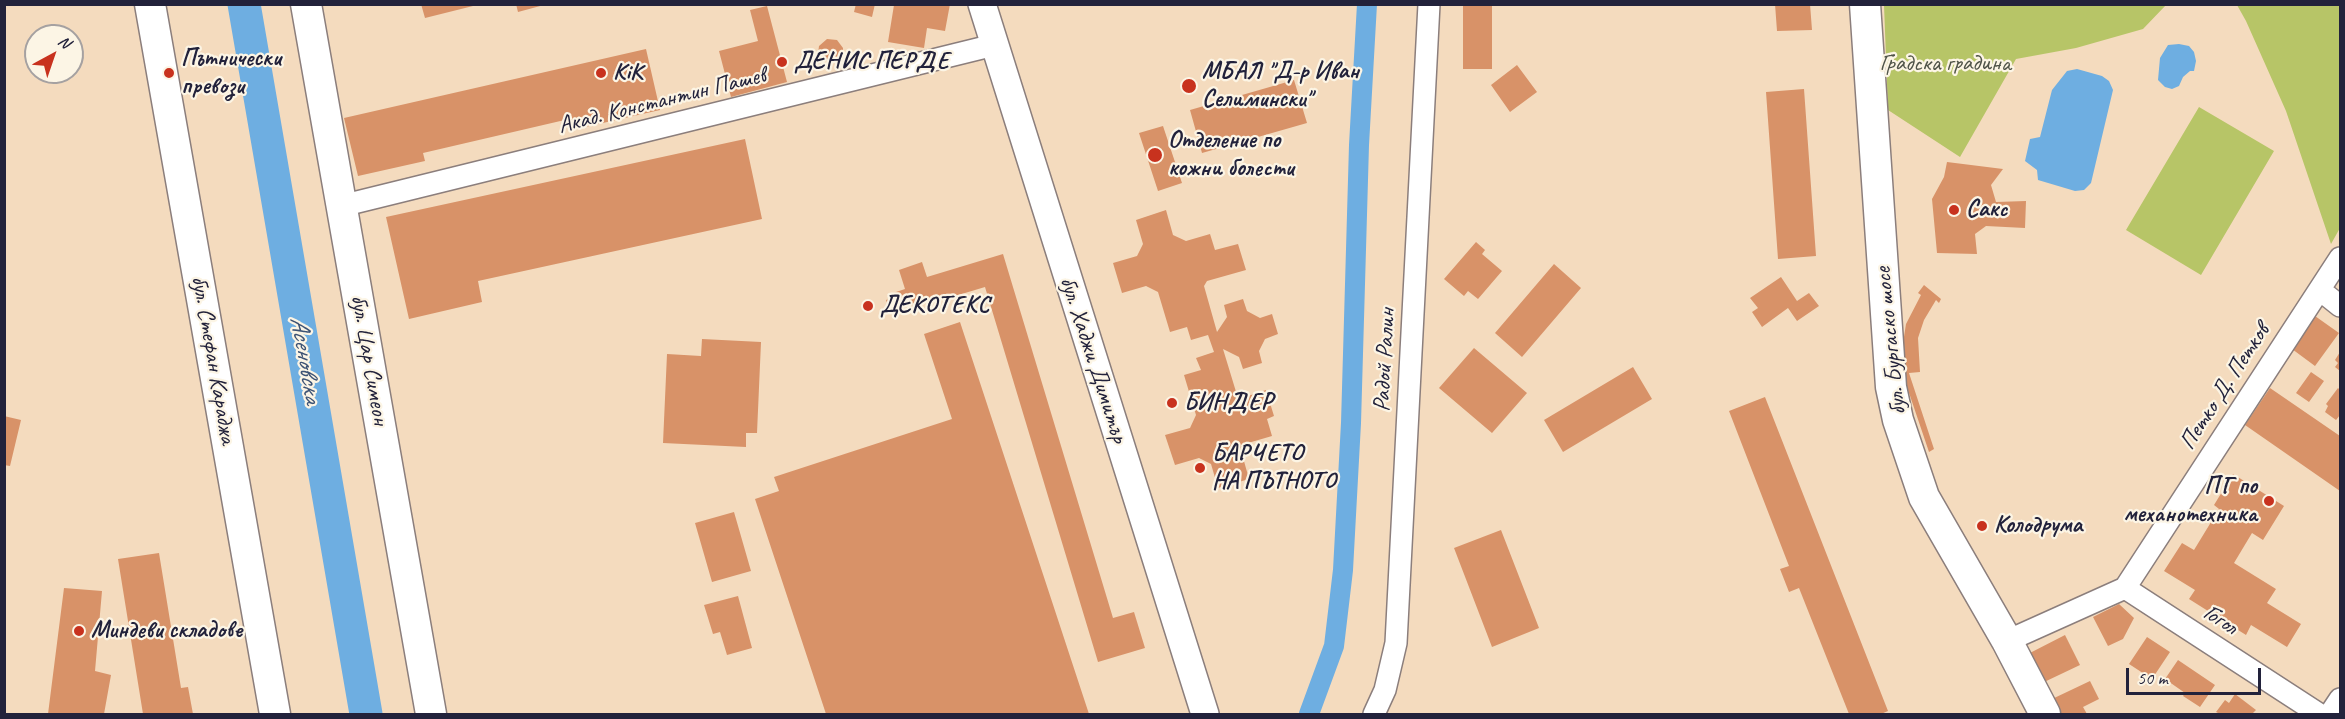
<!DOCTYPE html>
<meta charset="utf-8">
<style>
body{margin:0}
#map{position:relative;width:2345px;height:719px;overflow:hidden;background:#f4dbbe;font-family:Caveat,sans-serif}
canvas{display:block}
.frame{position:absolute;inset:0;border:6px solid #22223b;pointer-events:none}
.north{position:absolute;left:24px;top:24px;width:60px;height:60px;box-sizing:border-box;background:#fcf5e5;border:2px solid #a5a1a1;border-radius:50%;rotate:40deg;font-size:16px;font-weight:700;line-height:24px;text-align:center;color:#22223b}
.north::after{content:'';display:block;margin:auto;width:21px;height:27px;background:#c8321e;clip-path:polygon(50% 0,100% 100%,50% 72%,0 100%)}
.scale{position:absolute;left:2126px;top:668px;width:135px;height:27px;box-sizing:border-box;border:3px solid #22223b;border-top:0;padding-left:8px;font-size:18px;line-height:21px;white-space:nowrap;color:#22223b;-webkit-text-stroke:4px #fcf5e5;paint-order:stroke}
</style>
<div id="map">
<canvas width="2345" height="719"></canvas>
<div class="frame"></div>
<div class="north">N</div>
<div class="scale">50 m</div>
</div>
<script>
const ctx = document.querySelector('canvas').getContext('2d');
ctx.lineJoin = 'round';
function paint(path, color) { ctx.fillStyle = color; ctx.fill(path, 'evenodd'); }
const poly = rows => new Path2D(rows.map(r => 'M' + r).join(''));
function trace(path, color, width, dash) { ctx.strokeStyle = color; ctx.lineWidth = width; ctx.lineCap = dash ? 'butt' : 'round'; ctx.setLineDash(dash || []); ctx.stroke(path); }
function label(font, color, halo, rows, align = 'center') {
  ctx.font = font + ' Caveat,sans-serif'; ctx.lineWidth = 4.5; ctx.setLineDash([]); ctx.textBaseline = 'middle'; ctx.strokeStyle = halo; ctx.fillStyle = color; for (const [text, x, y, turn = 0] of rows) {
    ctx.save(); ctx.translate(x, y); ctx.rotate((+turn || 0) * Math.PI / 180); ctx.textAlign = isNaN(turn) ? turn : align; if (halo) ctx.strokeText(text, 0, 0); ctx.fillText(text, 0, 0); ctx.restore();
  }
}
const green = poly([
 [1884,5,1884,4,2166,5,2143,29,2076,48,2016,59,1960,157,1888,110],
 [2237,5,2340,5,2340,228,2331,244,2286,111,2246,21],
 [2199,107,2274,151,2201,275,2126,230]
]);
const water = poly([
 [2179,44,2189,46,2194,52,2196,61,2194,71,2190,71,2183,77,2179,86,2172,89,2165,87,2158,80,2160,58,2168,45],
 [2077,69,2102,76,2109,81,2113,90,2091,183,2084,190,2075,191,2038,180,2037,170,2025,161,2030,139,2040,137,2052,90,2067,71]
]);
const canal = poly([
 [1309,714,1334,646,1343,570,1351,423,1359,145,1367,4]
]);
const river = poly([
 [244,4,366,714]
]);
const building = poly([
 [421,4,477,4,477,5,425,18],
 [516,4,544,4,544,5,518,12],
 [856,4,875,4,872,17,854,12],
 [950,4,945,31,927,28,924,48,888,42,894,5],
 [1463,4,1492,4,1492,69,1463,69],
 [1775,4,1810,4,1812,30,1777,31],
 [767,6,787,82,731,97,719,51,758,41,750,10],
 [827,39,837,40,843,48,843,53,830,61,818,54,819,46],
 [646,49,660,110,572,130,569,119,423,153,425,161,358,176,344,118],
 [1517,65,1537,92,1510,112,1491,85],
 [1294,80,1307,123,1202,153,1190,110],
 [1804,89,1816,256,1778,259,1766,92],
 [1163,126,1182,183,1158,191,1139,133],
 [745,139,762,219,478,281,482,302,409,319,386,217],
 [1947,162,2003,169,1991,185,1996,202,2026,201,2025,228,1986,226,1975,234,1977,254,1937,253,1932,199,1944,177],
 [1166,210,1173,235,1186,241,1210,234,1215,250,1238,244,1246,270,1207,281,1204,286,1217,332,1227,317,1224,305,1243,299,1247,311,1260,318,1272,314,1278,334,1265,339,1259,351,1262,363,1243,369,1239,357,1223,349,1237,395,1242,398,1266,390,1274,416,1267,419,1272,436,1248,443,1242,454,1249,479,1218,488,1211,464,1199,458,1175,465,1165,435,1190,428,1196,415,1184,375,1201,370,1196,358,1214,352,1208,335,1191,340,1187,327,1170,332,1158,292,1146,286,1122,293,1113,263,1137,256,1143,244,1136,220],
 [1476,242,1485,250,1482,254,1502,271,1478,299,1468,291,1464,296,1444,279],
 [1003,254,1113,618,1134,612,1145,648,1098,662,985,287,935,302,930,303,929,298,890,311,886,300,894,297,893,293,905,289,899,270,922,262,927,277],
 [1554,264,1581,288,1522,357,1495,333],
 [1781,277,1797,301,1809,293,1819,306,1797,321,1788,308,1762,327,1752,312,1758,308,1750,298],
 [1924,285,1941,299,1939,303,1936,300,1924,320,1918,338,1920,372,1909,373,1934,449,1929,452,1905,381,1903,343,1906,324,1921,295,1918,293],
 [2315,316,2339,333,2315,366,2292,349],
 [960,322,1089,714,826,714,755,499,779,491,774,477,952,419,924,334],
 [702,339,761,342,757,433,746,433,746,447,663,443,667,354,701,356],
 [1474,348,1527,393,1492,433,1439,388],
 [2340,352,2340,371,2335,367,2338,363,2335,360],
 [1633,367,1652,399,1563,452,1544,420],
 [2311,372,2324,381,2309,402,2296,393],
 [2270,388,2340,436,2340,491,2245,425],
 [2338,388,2340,390,2340,415,2336,420,2325,412,2328,406,2326,404],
 [1765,397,1888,711,1881,714,1849,714,1799,588,1789,592,1780,569,1789,566,1729,411],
 [4,416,21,420,10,466,4,465],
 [2233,474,2284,506,2263,540,2252,533,2234,563,2276,589,2267,603,2301,624,2287,647,2251,625,2246,635,2189,599,2195,590,2164,571,2182,543,2194,550,2219,509,2214,505],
 [734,512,751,571,712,582,695,523],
 [1501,530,1539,628,1492,647,1454,548],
 [159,553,181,688,188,687,193,714,143,714,118,559],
 [64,588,102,591,95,671,111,675,104,714,48,714],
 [738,596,752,648,727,655,720,632,713,634,704,605],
 [2119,604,2134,618,2123,639,2108,646,2093,617],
 [2065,635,2080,665,2040,684,2026,655],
 [2147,637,2170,652,2152,679,2129,664],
 [2178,660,2215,685,2200,707,2183,696,2185,693,2165,679],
 [2090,681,2099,699,2083,707,2087,714,2063,714,2062,713,2059,714,2050,700],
 [2235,694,2256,710,2252,714,2220,714,2216,712,2225,700,2229,703]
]);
const minor = poly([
 [341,206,994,45],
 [2320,290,2340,306],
 [2125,588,2319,714],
 [2007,641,2125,588,2340,258],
 [1374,714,1385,690,1396,643,1429,4],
 [2330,714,2340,699]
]);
const tertiary = poly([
 [982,4,1205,714]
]);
const secondary = poly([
 [150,4,275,714],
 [306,4,431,714],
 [1865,4,1891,387,1898,420,1924,497,2007,641,2045,714]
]);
const markers = [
 [782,62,6,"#c8321e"],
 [169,73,6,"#c8321e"],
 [601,73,6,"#c8321e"],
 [1189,86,8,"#c8321e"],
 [1155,155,8,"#c8321e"],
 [1954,210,6,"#c8321e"],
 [868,306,6,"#c8321e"],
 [1172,403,6,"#c8321e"],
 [1200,468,6,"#c8321e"],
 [2269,501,6,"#c8321e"],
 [1982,526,6,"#c8321e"],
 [79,631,6,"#c8321e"]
];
const poiNames = [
 ["Пътнически",181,59],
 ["превози",181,87],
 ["ДЕНИС ПЕРДЕ",794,62],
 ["МБАЛ \"Д-р Иван",1202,72],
 ["Селимински\"",1202,100],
 ["KiK",613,73],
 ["Отделение по",1168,141],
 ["кожни болести",1168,169],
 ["Сакс",1966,210],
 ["ДЕКОТЕКС",880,306],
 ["БИНДЕР",1184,403],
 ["БАРЧЕТО",1212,454],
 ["НА ПЪТНОТО",1212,482],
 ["ПГ по",2257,487,"right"],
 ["механотехника",2257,515,"right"],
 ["Колодрума",1994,526],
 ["Миндеви складове",91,631]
];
const parkNames = [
 ["Градска градина",1945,64]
];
const streetNames = [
 ["Акад. Константин Пашев",662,101,-14],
 ["бул. Бургаско шосе",1891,341,-96],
 ["бул. Стефан Караджа",213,360,80],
 ["бул. Цар Симеон",369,360,80],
 ["бул. Хаджи Димитър",1093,360,72],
 ["Радой Ралин",1385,360,-87],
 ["Петко Д. Петков",2225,387,-57],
 ["Гогол",2220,620,33]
];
const waterNames = [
 ["Асеновска",305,360,80]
];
paint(green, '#b7c567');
paint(water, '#6eaee1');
trace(canal, '#6eaee1', 20);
trace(river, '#6eaee1', 33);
paint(building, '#d89268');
trace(minor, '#8b7e7c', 24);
trace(tertiary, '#8b7e7c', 30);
trace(secondary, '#8b7e7c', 33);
trace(minor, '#fff', 21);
trace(tertiary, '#fff', 27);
trace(secondary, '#fff', 30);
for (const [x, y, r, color] of markers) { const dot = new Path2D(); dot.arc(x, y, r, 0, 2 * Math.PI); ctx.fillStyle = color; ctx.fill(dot); trace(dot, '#fcf5e5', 2); }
label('bold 24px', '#22223b', '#fcf5e5', poiNames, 'left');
label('24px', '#4f5348', '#fcf5e5', parkNames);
label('24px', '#22223b', '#fcf5e5', streetNames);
label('italic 26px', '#3d5375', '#fcf5e5', waterNames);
</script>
